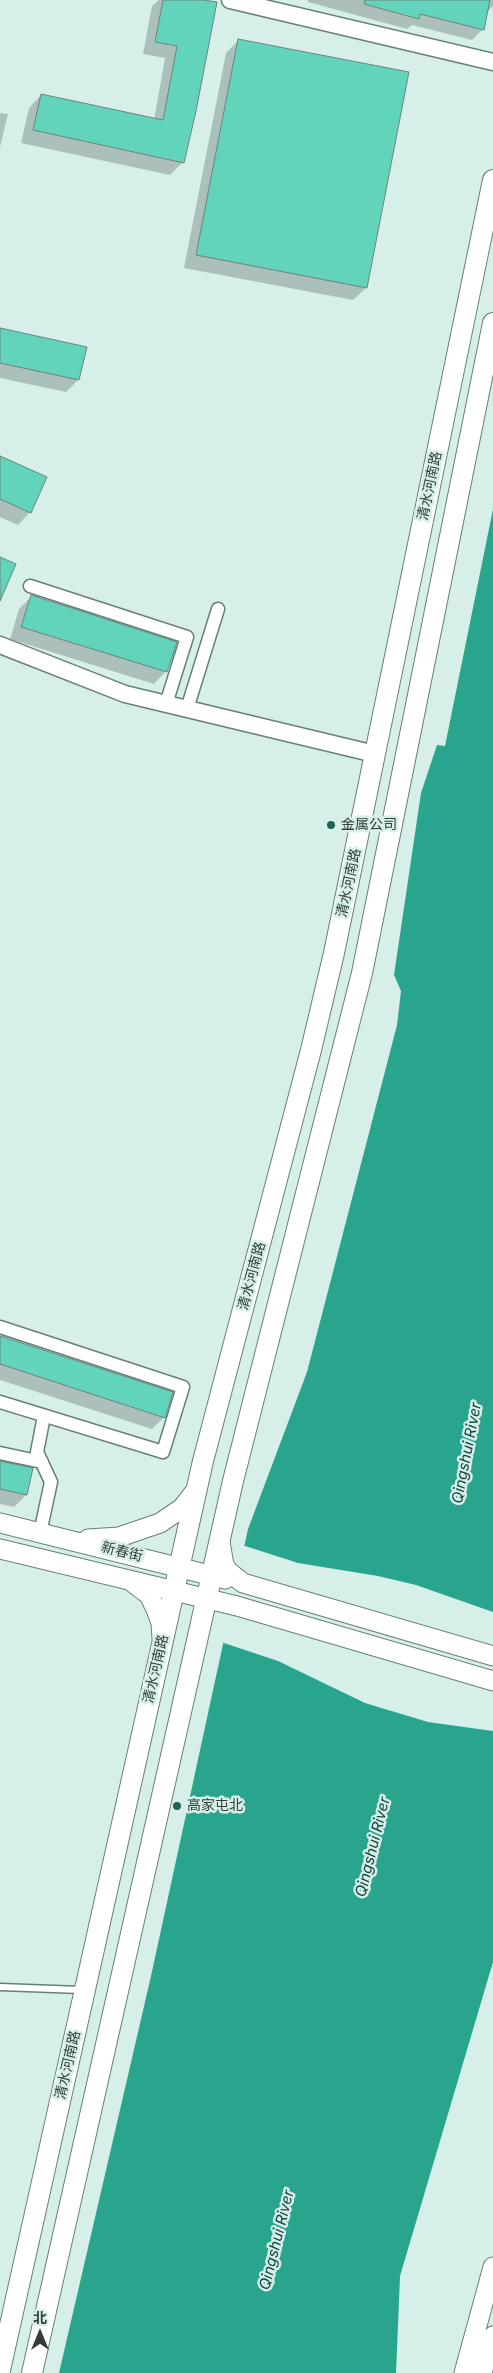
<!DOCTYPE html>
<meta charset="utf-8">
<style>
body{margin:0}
#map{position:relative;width:493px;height:2373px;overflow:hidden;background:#d6f0e9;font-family:Inter,"Noto Sans SC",sans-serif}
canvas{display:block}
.north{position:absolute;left:15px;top:2308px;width:50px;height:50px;-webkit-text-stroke:4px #d6f0e9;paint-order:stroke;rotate:0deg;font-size:14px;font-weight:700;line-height:20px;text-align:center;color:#333d3b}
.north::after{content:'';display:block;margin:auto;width:18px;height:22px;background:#333d3b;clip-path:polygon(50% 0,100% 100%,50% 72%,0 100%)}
</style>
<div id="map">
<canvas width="493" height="2373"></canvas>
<div class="north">北</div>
</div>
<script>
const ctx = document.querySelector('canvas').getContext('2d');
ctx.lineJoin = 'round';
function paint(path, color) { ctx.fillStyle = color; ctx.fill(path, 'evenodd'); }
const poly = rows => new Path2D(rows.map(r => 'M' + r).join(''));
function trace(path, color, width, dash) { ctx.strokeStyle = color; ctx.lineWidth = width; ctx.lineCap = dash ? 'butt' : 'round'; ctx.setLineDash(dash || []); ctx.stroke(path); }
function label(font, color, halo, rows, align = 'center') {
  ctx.font = font + ' Inter,"Noto Sans SC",sans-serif'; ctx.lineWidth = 5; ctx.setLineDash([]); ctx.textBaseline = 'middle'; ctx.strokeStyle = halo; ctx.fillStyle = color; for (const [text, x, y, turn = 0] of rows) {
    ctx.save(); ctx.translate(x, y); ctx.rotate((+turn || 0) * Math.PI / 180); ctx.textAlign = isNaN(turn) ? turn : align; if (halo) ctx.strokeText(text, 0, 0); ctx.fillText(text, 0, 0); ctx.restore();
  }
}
const water = poly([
 [493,509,493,1962,400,2276,396,2373,59,2373,151,1976,248,1529,307,1372,397,1025,401,991,394,975,421,793,437,745,445,746]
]);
const pier = poly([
 [242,1545,298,1563,378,1576,416,1585,493,1612,493,1731,428,1722,365,1703,278,1661,221,1642]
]);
const shadow = poly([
 [159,0,197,0,182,163,170,175,21,143,29,108,41,95,154,120,165,58,143,54,152,6],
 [308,0,493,0,493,6,486,13,483,29,472,40,412,25,407,29,308,2],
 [238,41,407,73,366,288,353,300,184,268,226,53],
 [0,113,8,114,0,147],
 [0,329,78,380,66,392,0,378],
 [0,457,30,512,18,525,0,517],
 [32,596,166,671,154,684,10,639,19,609],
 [0,1337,164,1417,152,1429,0,1380],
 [0,1463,32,1469,26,1495,14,1507,0,1504]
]);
const building = poly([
 [163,0,204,0,217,2,196,111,184,163,33,130,41,94,163,120,177,46,155,42,163,0],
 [365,0,490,0,484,30,420,14,419,19,364,4,365,0],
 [238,39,409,72,367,288,196,255,238,39],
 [0,328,87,347,79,380,0,363,0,328],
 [0,456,47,477,31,513,0,499,0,456],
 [0,557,16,564,0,601,0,557],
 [31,595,177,642,167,672,21,627,31,595],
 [0,1336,173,1392,165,1418,0,1364,0,1336],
 [0,1461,33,1468,27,1495,0,1489,0,1461]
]);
const service = poly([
 [0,1987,81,1990]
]);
const minor = poly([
 [30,586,187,637,166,704],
 [187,709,218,609],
 [0,1327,183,1387,163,1452,0,1402],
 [0,1453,42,1462],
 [40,1533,51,1482,37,1452,44,1416]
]);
const tertiary = poly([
 [230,0,493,62],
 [0,645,125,694,375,754]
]);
const secondary = poly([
 [0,1523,225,1579],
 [88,1539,119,1537,160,1523,182,1508,196,1490],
 [220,1542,224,1565,229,1572,243,1583,493,1656],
 [0,1549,237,1606,493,1681],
 [132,1582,149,1595,156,1609,161,1623,162,1638],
 [464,2373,493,2267],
 [482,2373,493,2336]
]);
const primary = poly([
 [0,2370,203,1461,311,1050,334,953,493,180],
 [32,2373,233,1481,362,973,493,323]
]);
const markers = [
 [331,825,5,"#1f6457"],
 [177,1806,5,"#1f6457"]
];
const streetNames = [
 ["清水河南路",430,486,-78],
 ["清水河南路",349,883,-78],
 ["清水河南路",252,1276,-75],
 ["新春街",122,1552,14],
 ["清水河南路",156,1669,-77],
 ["清水河南路",68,2065,-77]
];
const poiNames = [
 ["金属公司",341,825],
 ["高家屯北",187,1806]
];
const waterNames = [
 ["Qingshui River",467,1453,-79],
 ["Qingshui River",373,1847,-76],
 ["Qingshui River",277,2240,-76]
];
paint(water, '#29a58e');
paint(pier, '#d6f0e9');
paint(shadow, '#0003');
paint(building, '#62d4bc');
trace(building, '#6c837d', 1);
trace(service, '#687f79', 9);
trace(minor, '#687f79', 15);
trace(tertiary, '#687f79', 19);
trace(secondary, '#687f79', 21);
trace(primary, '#687f79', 22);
trace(service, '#fff', 6);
trace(minor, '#fff', 12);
trace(tertiary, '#fff', 16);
trace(secondary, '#fff', 19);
trace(primary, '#fff', 20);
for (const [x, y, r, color] of markers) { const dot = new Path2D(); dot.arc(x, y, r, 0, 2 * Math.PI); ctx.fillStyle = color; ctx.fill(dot); trace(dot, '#d6f0e9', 2); }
label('14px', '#333d3b', '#d6f0e9', streetNames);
label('14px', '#333d3b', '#d6f0e9', poiNames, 'left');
label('italic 15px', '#11443a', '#d6f0e9', waterNames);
</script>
